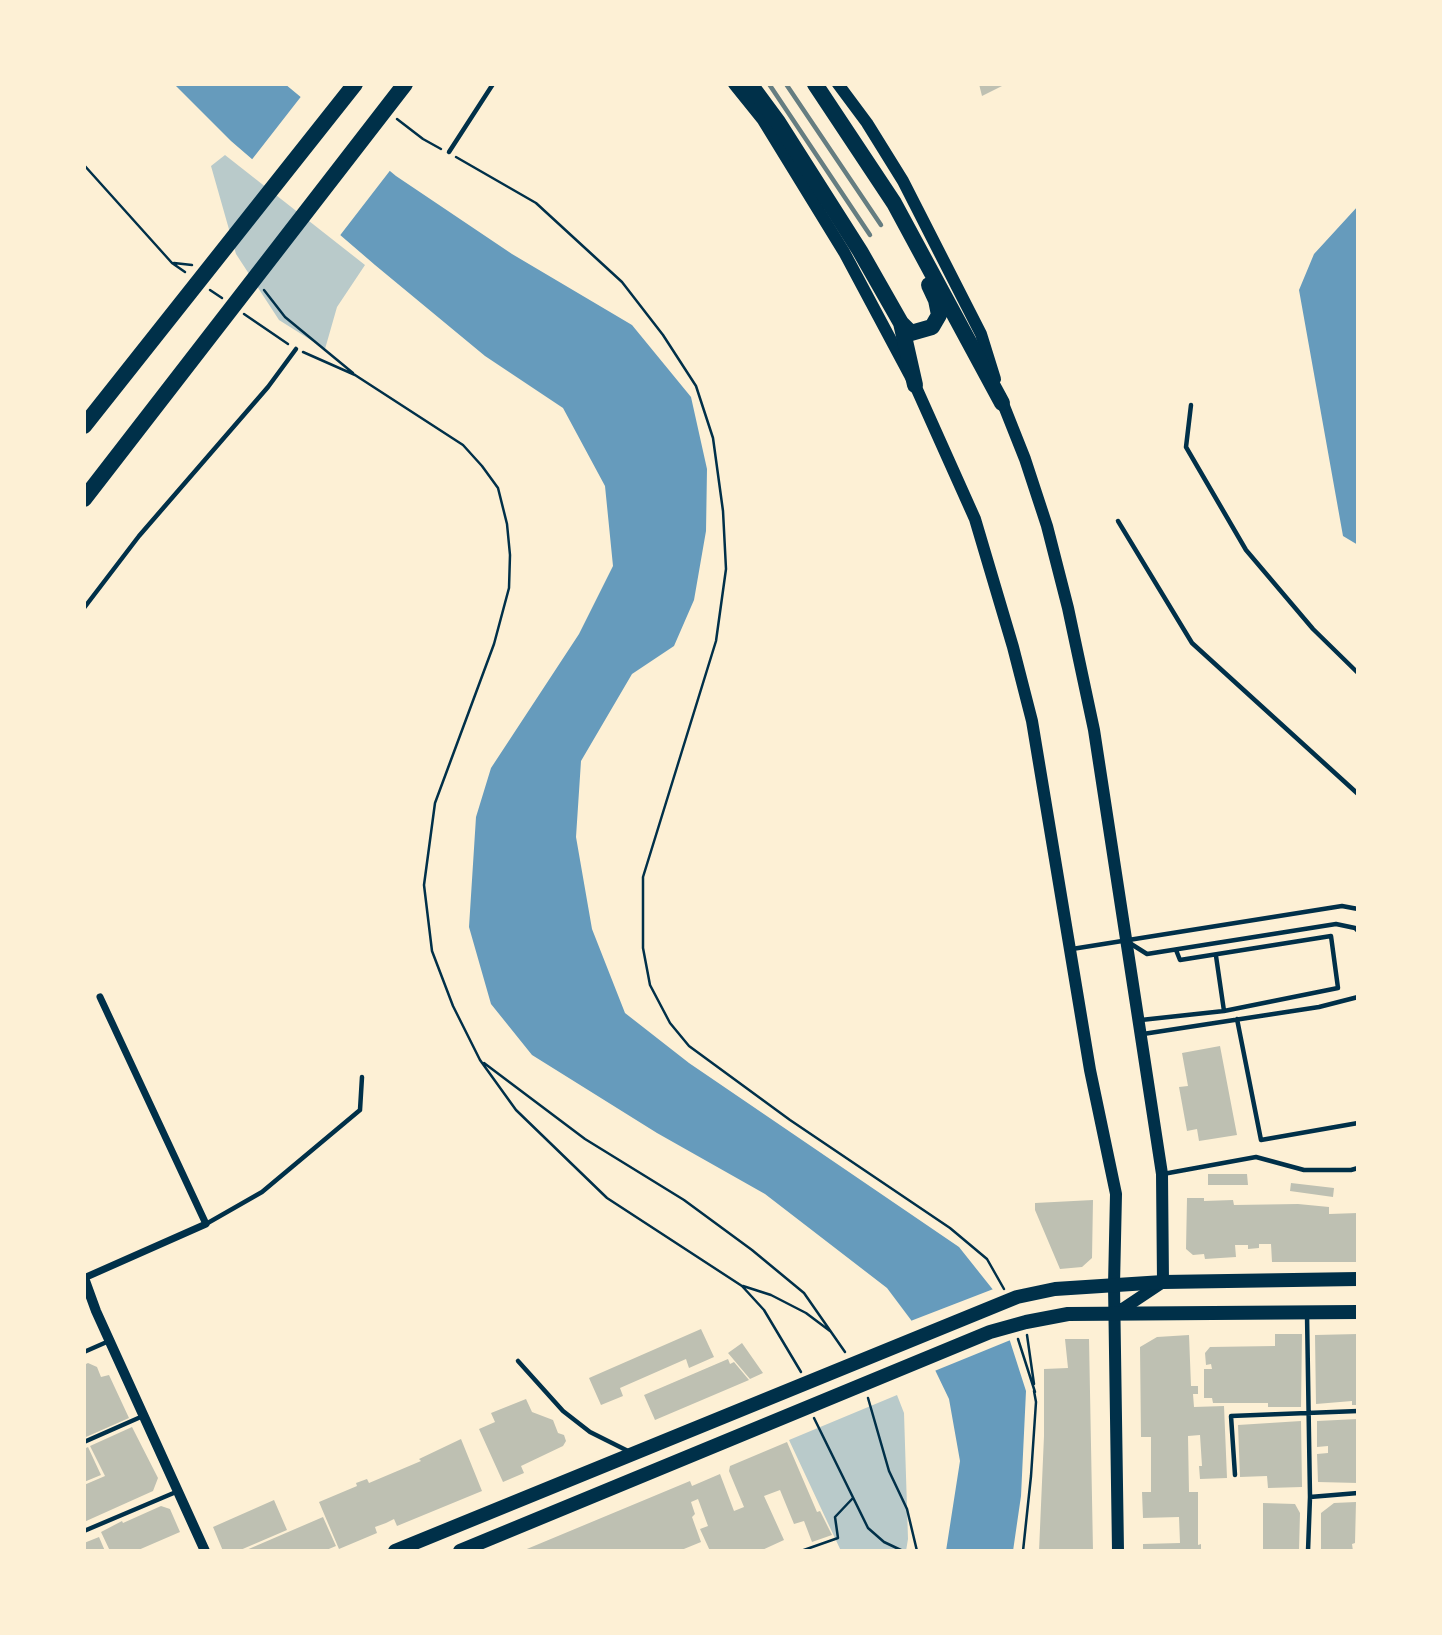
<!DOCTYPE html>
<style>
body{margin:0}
#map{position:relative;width:1442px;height:1635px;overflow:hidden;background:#fdf0d5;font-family:"DM Sans",sans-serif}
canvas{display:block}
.frame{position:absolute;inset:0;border:86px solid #fdf0d5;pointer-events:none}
</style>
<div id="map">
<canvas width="1442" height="1635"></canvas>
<div class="frame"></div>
</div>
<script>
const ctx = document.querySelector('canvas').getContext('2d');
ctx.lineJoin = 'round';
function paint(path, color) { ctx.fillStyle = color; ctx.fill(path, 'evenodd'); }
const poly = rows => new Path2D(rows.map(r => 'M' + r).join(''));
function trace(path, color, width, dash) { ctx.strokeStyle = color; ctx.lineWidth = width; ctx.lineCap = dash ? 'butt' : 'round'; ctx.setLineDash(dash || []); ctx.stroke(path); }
const green = poly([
 [225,155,365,265,337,307,325,349,279,320,236,254,211,166],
 [897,1395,904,1413,908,1539,906,1551,841,1551,789,1440]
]);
const water = poly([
 [174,84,285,84,396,176,512,254,632,325,691,397,707,469,706,531,694,600,674,646,632,674,581,761,576,837,592,929,625,1013,689,1063,959,1247,994,1291,1026,1391,1021,1496,1013,1551,946,1551,960,1461,949,1399,911,1320,887,1288,765,1194,657,1133,532,1055,491,1004,469,927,476,817,491,768,579,634,613,566,605,486,563,408,485,356,375,265,231,141],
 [1358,206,1358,545,1343,536,1299,290,1314,254]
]);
const pier = poly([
 [303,94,392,168,338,238,250,162],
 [996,1288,1013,1339,932,1372,908,1322]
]);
const building = poly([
 [979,84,1006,84,982,96],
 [1220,1046,1237,1135,1199,1141,1197,1129,1187,1131,1179,1087,1188,1086,1182,1053],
 [1208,1174,1247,1174,1248,1185,1208,1185],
 [1291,1183,1334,1188,1333,1197,1290,1191],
 [1187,1198,1204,1198,1204,1201,1233,1200,1234,1205,1298,1204,1329,1207,1329,1214,1358,1213,1358,1262,1272,1262,1271,1244,1259,1244,1259,1248,1248,1249,1248,1245,1235,1245,1236,1257,1205,1259,1204,1254,1193,1255,1186,1249],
 [1093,1200,1092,1258,1082,1267,1060,1269,1035,1210,1035,1203],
 [701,1329,714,1357,689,1368,686,1359,620,1388,623,1396,601,1405,589,1378],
 [1275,1334,1302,1334,1301,1407,1268,1407,1268,1403,1213,1403,1212,1398,1204,1398,1204,1369,1212,1369,1211,1364,1206,1365,1205,1353,1210,1347,1275,1346],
 [1358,1334,1358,1405,1352,1405,1352,1401,1316,1404,1315,1335],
 [1189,1335,1191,1386,1198,1386,1198,1394,1193,1394,1194,1407,1224,1406,1227,1478,1200,1479,1199,1466,1202,1466,1200,1435,1188,1436,1189,1492,1198,1492,1198,1545,1201,1544,1201,1551,1143,1551,1143,1544,1180,1543,1179,1517,1143,1518,1142,1492,1151,1492,1151,1437,1141,1437,1140,1347,1157,1337],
 [1065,1339,1089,1339,1093,1551,1039,1551,1044,1436,1044,1369,1068,1368],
 [742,1343,763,1373,750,1379,728,1353],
 [728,1359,730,1364,734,1362,749,1380,655,1420,644,1395],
 [88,1363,97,1367,101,1377,109,1375,129,1418,86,1437,84,1365],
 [526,1399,532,1412,553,1420,558,1433,564,1435,566,1441,563,1446,521,1466,524,1473,503,1482,479,1429,495,1422,491,1413],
 [1358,1419,1358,1483,1318,1482,1317,1454,1328,1453,1328,1446,1317,1447,1317,1421],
 [1301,1421,1302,1487,1268,1488,1267,1476,1240,1477,1238,1425],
 [132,1427,158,1478,153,1491,84,1522,84,1485,105,1476,90,1446],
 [461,1439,482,1491,397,1526,394,1519,386,1523,375,1527,377,1533,339,1549,319,1502,357,1486,356,1483,367,1479,369,1483,421,1461,419,1459],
 [787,1442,817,1512,820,1511,832,1535,812,1542,804,1521,794,1524,780,1490,764,1496,784,1540,760,1551,710,1551,700,1529,708,1526,698,1499,691,1502,695,1514,692,1517,701,1542,679,1551,522,1551,690,1481,692,1486,720,1474,734,1511,744,1507,729,1471,730,1466],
 [88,1447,101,1475,84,1482,84,1449],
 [274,1500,287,1530,238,1551,223,1551,213,1527],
 [1356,1502,1355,1543,1352,1544,1353,1551,1321,1551,1321,1513,1334,1503],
 [1263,1503,1295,1504,1300,1513,1299,1551,1263,1551],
 [161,1506,170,1509,180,1532,136,1551,110,1551,101,1532,122,1521,123,1523],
 [323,1517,336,1546,324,1551,244,1551],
 [99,1537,105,1551,84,1551,84,1543]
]);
const path = poly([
 [397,119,423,139,441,149],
 [456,157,536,203,622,282,663,335,696,386,713,438,723,511,726,569,716,641,643,877,643,948,650,985,670,1023,689,1046,790,1120,950,1228,987,1259,1004,1289],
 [84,165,172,263,185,272],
 [174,263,192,265],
 [210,290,222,298],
 [264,290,285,317,353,373],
 [244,314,288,344],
 [303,352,355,375,463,445,482,466,498,488,507,524,510,555,509,588,494,644,435,803,424,885,432,951,453,1006,480,1060,516,1110,607,1198,742,1286,764,1310,801,1372],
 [484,1063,585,1139,684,1200,752,1250,804,1293,845,1352],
 [743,1286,771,1295,806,1313,830,1331],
 [1027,1335,1034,1384],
 [1018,1339,1035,1392],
 [868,1398,889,1471,907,1509,917,1551],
 [814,1418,868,1528,884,1542,903,1551],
 [801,1551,838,1538,835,1517,853,1498],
 [1023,1551,1031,1476,1036,1402,1034,1391]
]);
const service = poly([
 [449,152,493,84],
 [1191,405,1186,447,1246,550,1313,629,1358,673],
 [1118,521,1192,643,1358,794],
 [84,608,139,536,268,387,296,349],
 [1128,942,1147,954,1336,924,1355,928,1358,931],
 [1072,949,1342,906,1358,909],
 [1216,956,1224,1011],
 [1237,1019,1261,1140,1358,1123],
 [1141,1020,1224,1011,1338,988,1331,936,1180,960,1176,950],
 [1143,1034,1319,1007,1358,997],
 [1163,1174,1256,1157,1304,1170,1351,1170,1358,1168],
 [206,1224,262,1192,360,1110,362,1077],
 [1307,1314,1310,1497,1308,1551],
 [84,1352,109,1341],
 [518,1361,563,1411,590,1432,628,1451],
 [84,1442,143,1416],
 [1235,1475,1231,1416,1358,1411],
 [1310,1497,1358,1493],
 [84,1531,176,1492]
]);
const minor = poly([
 [84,1278,206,1224,100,997]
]);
const tertiary = poly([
 [84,1278,96,1311,205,1551]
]);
const secondary = poly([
 [734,84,763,120,844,252,915,385,975,519,1013,647,1032,721,1090,1070,1116,1194,1114,1285,1118,1551],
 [838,84,867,123,903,181,981,334,995,379],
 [1000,396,1025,459,1047,526,1068,608,1094,730,1162,1174,1163,1282,1115,1314]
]);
const primary = poly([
 [395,1551,1017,1297,1055,1289,1163,1282,1358,1279],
 [460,1551,990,1332,1026,1322,1068,1314,1358,1312]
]);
const motorway = poly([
 [750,84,778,122,860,251,901,323,915,385],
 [815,84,894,203,1002,403],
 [901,323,911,333,932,327,939,315,936,300,929,285],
 [84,426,355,84],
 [84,499,405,84]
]);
const rail = poly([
 [769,84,870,235],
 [786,84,881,225]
]);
paint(green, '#b9caca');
paint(water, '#669bbc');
paint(pier, '#fdf0d5');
paint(building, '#bec0b2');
trace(path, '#003049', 2.5);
trace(service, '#003049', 4.5);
trace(minor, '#003049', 7);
trace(tertiary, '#003049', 10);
trace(secondary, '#003049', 12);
trace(primary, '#003049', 14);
trace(motorway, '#003049', 16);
trace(rail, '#657d81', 4.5);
</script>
